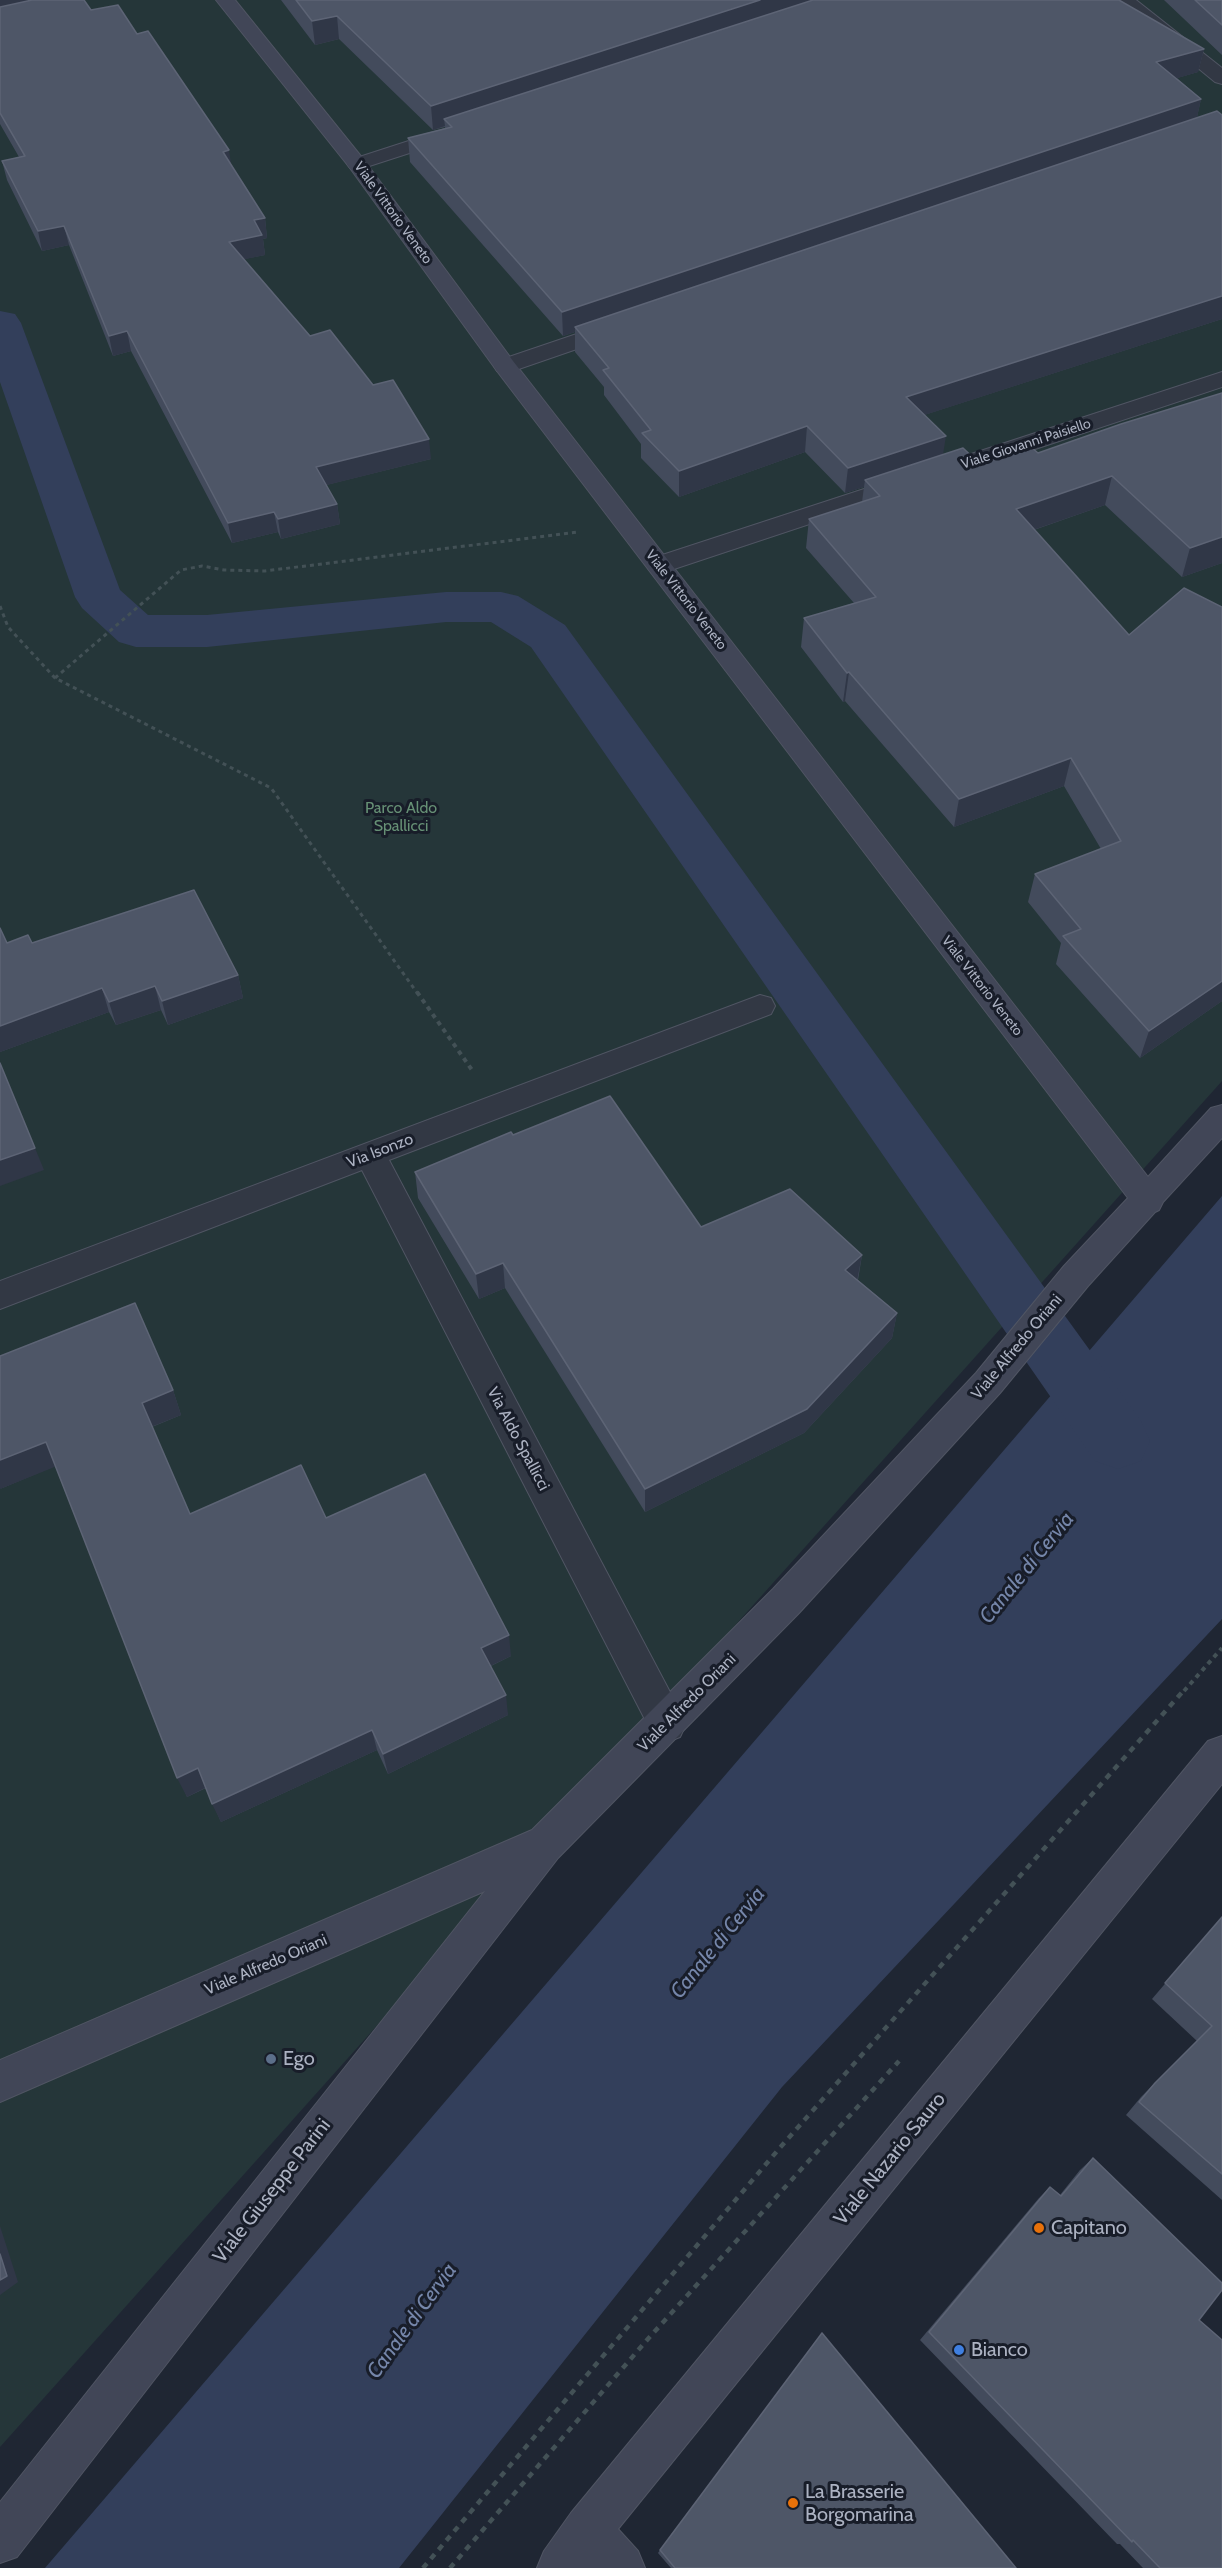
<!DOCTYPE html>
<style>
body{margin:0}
canvas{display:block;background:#1f2633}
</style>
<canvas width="1222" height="2568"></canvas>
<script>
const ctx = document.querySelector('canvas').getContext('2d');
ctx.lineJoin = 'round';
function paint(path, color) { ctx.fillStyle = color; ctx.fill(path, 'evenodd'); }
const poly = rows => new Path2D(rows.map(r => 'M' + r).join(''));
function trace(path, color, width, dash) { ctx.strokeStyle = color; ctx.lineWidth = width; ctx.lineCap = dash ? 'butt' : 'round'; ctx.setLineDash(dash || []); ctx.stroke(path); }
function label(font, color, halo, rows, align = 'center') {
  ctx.font = font + ' Cabin,sans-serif'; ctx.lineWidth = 6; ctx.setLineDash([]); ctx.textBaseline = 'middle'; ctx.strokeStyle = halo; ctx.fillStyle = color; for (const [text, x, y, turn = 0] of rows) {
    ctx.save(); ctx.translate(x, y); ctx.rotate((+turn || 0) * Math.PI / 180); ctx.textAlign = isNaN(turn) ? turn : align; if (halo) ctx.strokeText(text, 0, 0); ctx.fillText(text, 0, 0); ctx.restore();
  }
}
const green = poly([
 [0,0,1222,0,1222,1081,0,2447]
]);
const water = poly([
 [1222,1196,1222,1619,782,2087,399,2568,45,2568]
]);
const canal = poly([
 [0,311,15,314,21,323,120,590,148,615,207,615,446,592,501,592,518,596,565,625,1141,1421,1150,1441,1141,1461,1118,1469,1095,1461,531,647,491,622,446,622,207,647,136,647,119,642,82,608,75,597,0,382,0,311]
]);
const pathFar2 = poly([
 [0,606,8,627,55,678,271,788,418,994],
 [55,678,181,570,202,566,224,570,265,571,578,532]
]);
const pathFar1 = poly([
 [417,992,472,1070],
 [1184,1691,1222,1648]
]);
const path = poly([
 [423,2568,778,2150,1185,1689],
 [450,2568,647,2340,899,2061]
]);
const street = poly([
 [1115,0,1136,0,1222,68,1222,84,1215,82,1115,0],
 [452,127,459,129,462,133,459,137,357,170,350,168,347,164,350,160,452,127],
 [618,320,626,322,629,327,626,332,513,371,505,373,497,371,494,366,497,361,618,320],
 [1222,372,1222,387,668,571,659,573,650,571,646,565,650,559,1222,372],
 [760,995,771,998,775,1006,771,1014,389,1160,680,1711,686,1724,680,1737,667,1742,654,1737,362,1170,0,1309,0,1281,760,995]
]);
const secondary = poly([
 [216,0,235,0,364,160,513,361,1148,1177,1211,1108,1222,1105,1222,1138,1163,1202,1159,1210,1155,1212,1088,1286,1000,1393,799,1613,558,1858,17,2557,0,2563,0,2502,485,1891,0,2102,0,2060,532,1830,773,1589,976,1373,1064,1266,1128,1198,497,371,350,168,216,0],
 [1222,1736,1222,1784,618,2529,638,2551,645,2568,537,2568,544,2551,571,2513,1208,1741,1222,1736]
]);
const wall = poly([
 [0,0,91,10,137,34,231,165,265,218,267,238,263,239,265,255,244,259,310,336,431,459,326,485,337,504,340,524,281,539,278,532,232,543,131,351,113,356,69,245,42,251,7,180,2,161,19,157,0,124],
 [281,0,1119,0,1204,49,1198,72,1177,78,1201,99,1197,117,1222,115,1222,319,924,415,943,454,980,464,1038,453,1121,424,1222,563,1182,577,1105,505,1034,530,1222,1001,1140,1058,1056,964,1061,943,1028,902,1035,874,1101,849,1064,786,954,827,845,701,843,702,801,647,804,618,854,603,806,548,809,519,862,502,864,487,845,493,805,452,679,497,641,458,641,444,604,395,604,387,575,352,575,332,563,336,410,162,408,138,445,128,445,127,433,130,339,39,315,45],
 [1164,0,1222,0,1222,55],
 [0,928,7,943,32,943,238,975,243,998,168,1025,161,1010,116,1025,109,1012,0,1052],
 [513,1135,701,1227,862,1255,858,1280,897,1313,892,1338,804,1433,645,1512,505,1288,479,1299,418,1198,415,1172],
 [173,1390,181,1415,152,1427,190,1514,326,1518,511,1656,491,1666,508,1715,388,1774,377,1750,221,1822,206,1788,187,1797,55,1466,0,1489],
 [1222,1917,1222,2200,1126,2115,1141,2097,1197,2041,1152,1999],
 [1093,2158,1199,2320,1222,2568,1143,2568,1120,2544,1117,2544,920,2340,1039,2198,1050,2187,1060,2195,1080,2170],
 [660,2550,1016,2568,671,2568,658,2553]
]);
const shadedWall = poly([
 [0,0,50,0,0,12],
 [760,0,831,0,444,119,445,126,433,130,431,106],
 [337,16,339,39,315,45,312,21],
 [1204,49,1198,72,1151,86,1156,62],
 [1201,99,1196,122,575,327,575,332,563,336,562,312],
 [229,150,232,170,223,152],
 [265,218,267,238,263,239,265,255,232,262,229,242,254,220],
 [64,226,69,245,42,251,38,231],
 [1222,296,1222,319,903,422,906,397],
 [127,331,131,351,113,356,109,336],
 [807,426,805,452,679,497,679,471],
 [946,436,942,461,865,480,864,487,845,493,848,468],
 [429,439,431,459,319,487,316,467],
 [1112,476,1105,505,1010,538,1016,509],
 [337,504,340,524,281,539,278,519],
 [274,512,278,532,232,543,228,523],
 [1222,537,1222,563,1182,577,1190,548],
 [849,672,845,701,843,702,847,673],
 [1071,758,1064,786,954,827,959,799],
 [238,975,243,998,168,1025,162,1001],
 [1222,981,1222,1001,1140,1058,1149,1031],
 [155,986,161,1010,116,1025,109,1002],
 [102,988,109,1012,0,1052,0,1026],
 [35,1148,44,1170,0,1186,0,1160],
 [862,1255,857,1281,845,1270],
 [503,1263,505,1288,479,1299,476,1274],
 [897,1313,892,1338,804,1433,645,1512,645,1489],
 [173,1390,181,1415,151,1427,142,1403],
 [46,1442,57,1466,0,1489,0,1460],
 [509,1635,511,1656,484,1669,481,1648],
 [506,1695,508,1715,388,1774,383,1754],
 [372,1730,377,1750,221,1822,212,1804],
 [198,1768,207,1787,187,1797,177,1778],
 [0,2226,18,2282,0,2295]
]);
const building = poly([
 [32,0,84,0,91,10,118,5,137,34,148,31,229,150,223,152,265,218,254,220,262,235,229,242,310,336,330,330,373,385,393,380,429,439,316,467,337,504,278,519,274,512,228,523,127,331,109,336,64,226,38,231,2,161,25,156,0,113,0,7,32,0],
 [296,0,760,0,431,106,337,16,312,21,296,0],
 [813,0,1119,0,1204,49,1156,62,1201,99,562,312,408,138,452,127,444,119,813,0],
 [1195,0,1222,0,1222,25,1195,0],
 [1217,111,1222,115,1222,296,906,397,946,436,848,468,807,426,679,471,642,433,651,430,603,370,609,368,575,327,1217,111],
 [1222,393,1222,537,1190,548,1112,476,1016,509,1129,635,1184,588,1222,607,1222,981,1149,1031,1063,936,1081,929,1035,874,1121,841,1071,758,959,799,849,672,847,673,804,618,876,597,809,519,880,496,865,480,963,448,980,464,1031,447,1038,453,1121,424,1222,393],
 [194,890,238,975,162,1001,155,986,109,1002,102,988,0,1026,0,928,7,943,28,935,32,943,194,890],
 [0,1063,35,1148,0,1160,0,1063],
 [610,1096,701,1227,790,1189,862,1255,845,1270,897,1313,807,1409,645,1489,503,1263,476,1274,415,1172,511,1132,513,1135,610,1096],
 [135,1303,173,1390,142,1403,190,1514,301,1465,326,1518,425,1474,509,1635,481,1648,506,1695,383,1754,372,1730,212,1804,198,1768,177,1778,46,1442,0,1460,0,1356,135,1303],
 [1222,1917,1222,2174,1139,2102,1155,2083,1212,2026,1165,1983,1222,1917],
 [1093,2158,1222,2283,1222,2290,1199,2320,1222,2340,1222,2568,1160,2568,1133,2540,1132,2542,929,2332,1050,2187,1061,2196,1093,2158],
 [0,2254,7,2276,0,2280,0,2254],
 [822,2333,1016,2568,675,2568,660,2550,822,2333]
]);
const markers = [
 [271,2059,6,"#5c6f8a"],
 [1039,2228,6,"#e8710a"],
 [959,2350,6,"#3f7fe0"],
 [793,2503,6,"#e8710a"]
];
const farStreetnames = [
 ["Viale Vittorio Veneto",393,213,54],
 ["Viale Giovanni Paisiello",1026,444,-18],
 ["Viale Vittorio Veneto",686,600,52],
 ["Viale Vittorio Veneto",982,986,52]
];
const parkNames = [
 ["Parco Aldo",401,808],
 ["Spallicci",401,826]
];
const streetNames = [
 ["Via Isonzo",380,1151,-21],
 ["Viale Alfredo Oriani",1017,1347,-50],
 ["Via Aldo Spallicci",518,1439,62],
 ["Viale Alfredo Oriani",687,1703,-45],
 ["Viale Alfredo Oriani",266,1965,-23]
];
const nearPoinames = [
 ["Ego",283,2059],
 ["Capitano",1051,2228],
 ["Bianco",971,2350],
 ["La Brasserie",805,2492],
 ["Borgomarina",805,2515]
];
const nearStreetnames = [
 ["Viale Nazario Sauro",890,2159,-51],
 ["Viale Giuseppe Parini",272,2191,-52]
];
const nearWaternames = [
 ["Canale di Cervia",1027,1568,-51],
 ["Canale di Cervia",718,1943,-51],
 ["Canale di Cervia",412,2321,-54]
];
paint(green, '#253639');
paint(water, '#333f5b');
paint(canal, '#333f5b');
trace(street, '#505563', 2);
trace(secondary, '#505563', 2);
trace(pathFar2, '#435156', 3, [4, 4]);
trace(pathFar1, '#435156', 4, [4.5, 4.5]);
trace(path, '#435156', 4.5, [6, 6]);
paint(street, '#323844');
paint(secondary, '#414657');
paint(wall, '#434b5c');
paint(shadedWall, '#303747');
paint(building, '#4e5667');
trace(building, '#5d6475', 1.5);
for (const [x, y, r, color] of markers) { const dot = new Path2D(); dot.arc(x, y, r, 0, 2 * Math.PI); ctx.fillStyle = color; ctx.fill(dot); trace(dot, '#181d29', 2); }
label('14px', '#acb2c2', '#181d29', farStreetnames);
label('16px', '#669075', '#181d29', parkNames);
label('16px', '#acb2c2', '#181d29', streetNames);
label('20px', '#acb2c2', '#181d29', nearPoinames, 'left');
label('20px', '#acb2c2', '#181d29', nearStreetnames);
label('italic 21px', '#7586aa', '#181d29', nearWaternames);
</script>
